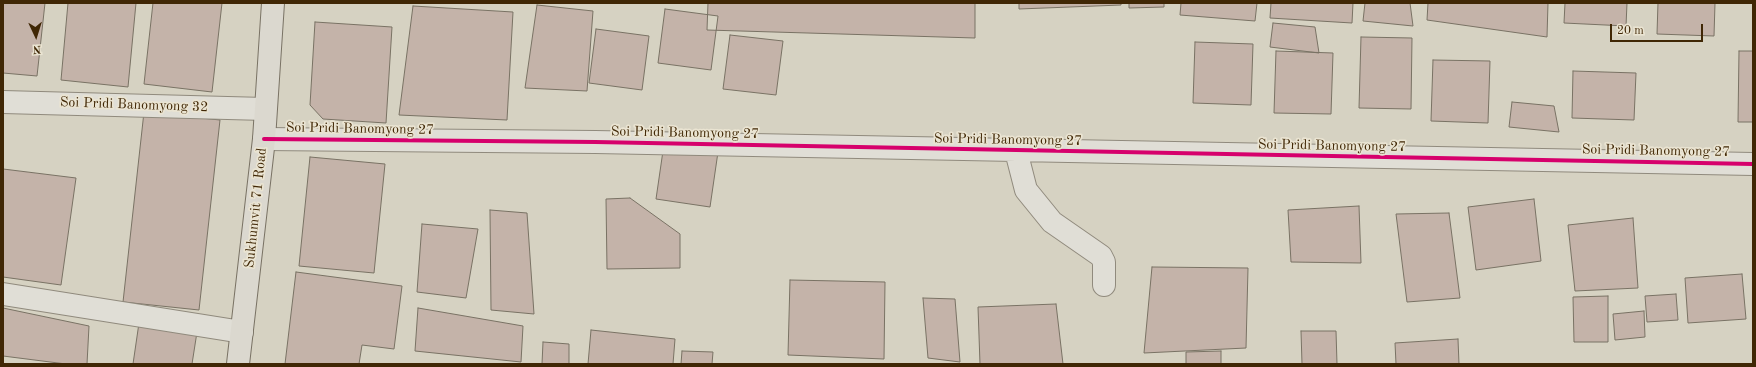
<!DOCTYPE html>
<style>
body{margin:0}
#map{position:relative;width:1756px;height:367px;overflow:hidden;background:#d6d2c2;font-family:"Old Standard TT",serif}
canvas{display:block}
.frame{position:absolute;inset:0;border:4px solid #402705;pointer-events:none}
.north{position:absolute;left:16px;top:16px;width:40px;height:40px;-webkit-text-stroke:3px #eae4d2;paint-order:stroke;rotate:176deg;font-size:11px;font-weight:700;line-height:16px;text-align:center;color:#402705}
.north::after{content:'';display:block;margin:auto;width:14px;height:18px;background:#402705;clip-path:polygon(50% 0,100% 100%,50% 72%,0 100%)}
.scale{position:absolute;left:1610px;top:24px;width:93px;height:18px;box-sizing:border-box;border:2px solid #402705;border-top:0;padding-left:5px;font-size:12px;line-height:14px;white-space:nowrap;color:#402705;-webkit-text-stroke:3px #eae4d2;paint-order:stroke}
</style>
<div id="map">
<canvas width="1756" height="367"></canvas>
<div class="frame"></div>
<div class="north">N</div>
<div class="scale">20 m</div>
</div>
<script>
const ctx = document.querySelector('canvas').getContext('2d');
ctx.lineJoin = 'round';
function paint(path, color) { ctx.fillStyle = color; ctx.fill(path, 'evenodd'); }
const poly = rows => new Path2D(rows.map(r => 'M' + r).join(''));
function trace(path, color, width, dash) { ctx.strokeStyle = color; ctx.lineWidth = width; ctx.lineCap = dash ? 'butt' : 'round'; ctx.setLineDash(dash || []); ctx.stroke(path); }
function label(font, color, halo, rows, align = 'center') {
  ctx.font = font + ' "Old Standard TT",serif'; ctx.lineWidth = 3.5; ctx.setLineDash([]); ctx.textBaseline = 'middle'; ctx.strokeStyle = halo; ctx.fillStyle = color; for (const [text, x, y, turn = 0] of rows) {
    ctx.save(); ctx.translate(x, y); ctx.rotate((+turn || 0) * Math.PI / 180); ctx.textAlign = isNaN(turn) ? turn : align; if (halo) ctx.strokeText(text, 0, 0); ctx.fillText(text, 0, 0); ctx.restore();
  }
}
const building = poly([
 [3,3,45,3,37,76,3,73,3,3],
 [68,3,136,3,128,87,61,80,68,3],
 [153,3,222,3,212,92,144,84,153,3],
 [708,3,975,3,975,38,707,30,708,3],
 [1019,3,1121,3,1121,5,1019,9,1019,3],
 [1129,3,1164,3,1164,7,1129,8,1129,3],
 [1181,3,1257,3,1255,21,1180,15,1181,3],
 [1271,3,1353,3,1352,23,1270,18,1271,3],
 [1365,3,1410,3,1413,26,1363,21,1365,3],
 [1428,3,1548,3,1547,37,1427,20,1428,3],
 [1565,3,1627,3,1626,26,1564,23,1565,3],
 [1658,3,1715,3,1714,36,1657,34,1658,3],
 [537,5,593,11,587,91,525,88,537,5],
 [413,6,513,12,507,120,399,115,413,6],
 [665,9,718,16,711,70,658,63,665,9],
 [315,22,392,27,386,123,323,119,310,105,315,22],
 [1273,23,1315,27,1319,53,1270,47,1273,23],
 [596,29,649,36,642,90,589,83,596,29],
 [730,35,783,41,776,95,723,89,730,35],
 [1361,37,1412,38,1411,109,1359,108,1361,37],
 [1195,42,1253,44,1251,105,1193,103,1195,42],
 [1276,51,1333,53,1331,114,1274,113,1276,51],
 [1739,51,1753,51,1753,122,1738,122,1739,51],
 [1433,60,1490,61,1488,123,1431,121,1433,60],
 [1573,71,1636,73,1634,120,1572,118,1573,71],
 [1512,102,1554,106,1559,132,1509,127,1512,102],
 [144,112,220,120,199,310,123,302,144,112],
 [664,144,718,152,710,207,656,199,664,144],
 [310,157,385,164,374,273,299,266,310,157],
 [3,169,76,178,61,285,3,277,3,169],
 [630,198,680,234,680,268,607,269,606,199,630,198],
 [1534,199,1541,261,1476,270,1468,207,1534,199],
 [1359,206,1361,263,1291,262,1288,210,1359,206],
 [490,210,527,213,534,314,491,310,490,210],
 [1449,213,1460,298,1407,302,1396,214,1449,213],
 [1633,218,1638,288,1575,291,1568,225,1633,218],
 [422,224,478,229,466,298,417,292,422,224],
 [1152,267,1248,268,1246,348,1144,353,1152,267],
 [296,272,402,286,394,349,362,345,359,364,285,364,296,272],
 [1742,274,1746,319,1688,323,1685,278,1742,274],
 [790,280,885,282,884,359,788,355,790,280],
 [1676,294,1678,320,1647,322,1645,296,1676,294],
 [1608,296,1608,342,1574,342,1573,297,1608,296],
 [923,298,955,299,960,362,928,358,923,298],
 [1056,304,1063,364,980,364,978,307,1056,304],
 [3,308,89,326,87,364,66,364,3,356,3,308],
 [418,308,523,326,521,362,415,351,418,308],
 [1644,311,1645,337,1615,340,1613,314,1644,311],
 [139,323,197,332,192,364,133,364,139,323],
 [591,330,675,339,673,364,588,364,591,330],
 [1301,331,1336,331,1337,364,1302,364,1301,331],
 [1458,339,1459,364,1396,364,1395,343,1458,339],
 [543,342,569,344,569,364,542,364,543,342],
 [682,351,713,352,712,364,681,364,682,351],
 [1221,351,1221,364,1186,364,1186,352,1221,351]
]);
const minor = poly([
 [3,102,265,109],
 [264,139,595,142,1753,164],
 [1016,151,1026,190,1052,222,1101,256,1104,262,1104,285],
 [3,294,242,332]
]);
const major = poly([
 [238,364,264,139,273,3]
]);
const cycleway = poly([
 [264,139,595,142,1753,164]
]);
const streetNames = [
 ["Soi Pridi Banomyong 32",134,105,2],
 ["Soi Pridi Banomyong 27",360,129,1],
 ["Soi Pridi Banomyong 27",685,133,1],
 ["Soi Pridi Banomyong 27",1008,140,1],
 ["Soi Pridi Banomyong 27",1332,146,1],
 ["Soi Pridi Banomyong 27",1656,151,1],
 ["Sukhumvit 71 Road",256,208,-84]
];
paint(building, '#c4b3a9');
trace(building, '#797264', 1);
trace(minor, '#908a7d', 24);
trace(major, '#797264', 24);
trace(minor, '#e0ded6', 22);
trace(major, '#dbd8cf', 22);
trace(cycleway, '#d6006c', 4);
label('14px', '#402705', '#eae4d2', streetNames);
</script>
